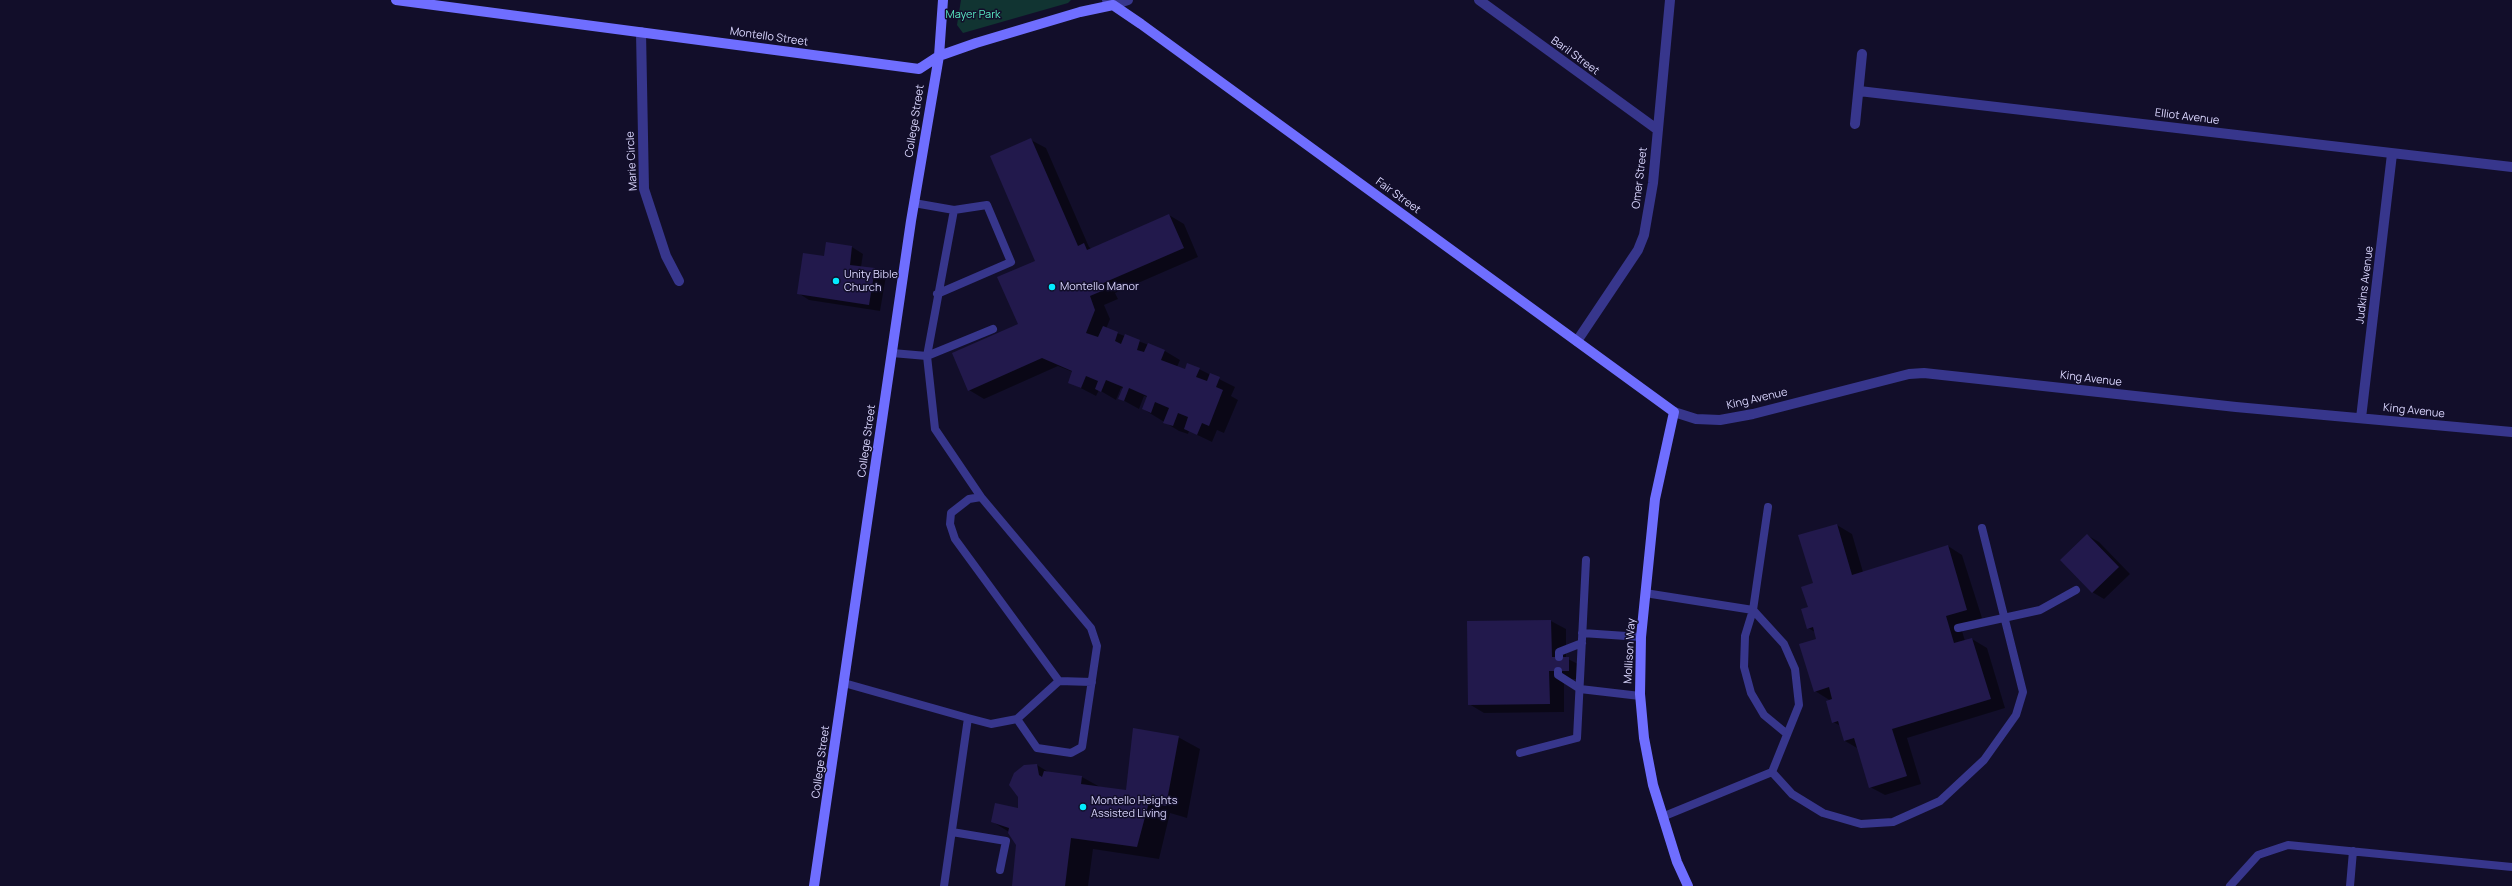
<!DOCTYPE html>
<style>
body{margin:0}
canvas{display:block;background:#120e2a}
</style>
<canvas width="2512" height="886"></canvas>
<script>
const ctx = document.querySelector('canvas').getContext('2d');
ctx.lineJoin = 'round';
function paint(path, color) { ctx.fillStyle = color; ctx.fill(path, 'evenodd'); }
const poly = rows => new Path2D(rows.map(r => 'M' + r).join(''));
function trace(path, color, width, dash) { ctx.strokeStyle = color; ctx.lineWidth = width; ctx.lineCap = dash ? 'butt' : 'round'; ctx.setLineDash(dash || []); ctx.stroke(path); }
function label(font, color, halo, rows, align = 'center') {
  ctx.font = font + ' Manrope,sans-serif'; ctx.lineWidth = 3; ctx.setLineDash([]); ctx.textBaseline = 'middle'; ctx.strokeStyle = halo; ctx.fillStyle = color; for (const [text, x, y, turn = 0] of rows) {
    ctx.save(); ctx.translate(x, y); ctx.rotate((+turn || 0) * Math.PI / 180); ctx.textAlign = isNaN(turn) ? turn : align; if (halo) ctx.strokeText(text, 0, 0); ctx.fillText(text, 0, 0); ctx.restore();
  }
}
const green = poly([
 [961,0,1071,0,1068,3,963,33,957,25]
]);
const shadow = poly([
 [1031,140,1046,148,1089,247,1092,249,1169,215,1184,224,1198,257,1115,293,1118,299,1104,305,1110,319,1106,329,1165,351,1180,360,1177,367,1186,371,1199,369,1235,387,1231,396,1238,400,1224,433,1217,430,1212,442,1189,431,1188,434,1179,431,1143,409,1148,397,1144,396,1139,409,1119,398,1123,389,1121,388,1116,400,1099,390,1096,396,1069,382,1073,372,1058,366,984,399,969,390,1019,325,1036,261],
 [827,243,852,247,863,254,861,267,874,269,886,276,880,311,809,300,798,293,825,258],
 [1837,525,1852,534,1863,572,1948,546,1962,555,1982,618,1960,624,1965,641,1972,639,1987,648,2005,708,1907,738,1921,784,1885,795,1870,787,1857,748,1845,741,1841,726,1833,722,1831,701,1815,691,1817,640,1815,632,1808,628,1809,608,1814,584],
 [2087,535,2099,542,2130,574,2104,599,2092,592],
 [1551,621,1566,629,1566,658,1584,667,1584,679,1564,679,1564,712,1484,713,1469,704],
 [1178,737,1200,749,1187,818,1170,813,1159,859,1093,849,1088,886,1013,886,1017,845,1009,832,993,822,1018,810,1037,765,1050,773,1082,777,1100,787,1127,791]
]);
const building = poly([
 [1031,138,1078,246,1084,243,1087,250,1169,214,1184,248,1101,284,1104,290,1090,296,1095,310,1086,333,1098,337,1103,326,1118,332,1115,341,1121,344,1125,334,1140,340,1137,350,1144,352,1148,343,1165,350,1161,360,1185,369,1187,363,1200,368,1196,377,1207,381,1210,373,1220,377,1216,387,1223,390,1209,426,1202,423,1197,435,1184,429,1188,417,1178,413,1173,426,1163,423,1169,408,1155,402,1151,413,1142,409,1147,396,1129,388,1124,401,1118,399,1123,387,1106,380,1101,392,1095,389,1098,381,1086,376,1081,388,1068,383,1072,371,1042,358,968,391,952,353,1018,324,997,277,1035,261,990,156],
 [826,242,852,246,850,265,875,268,869,305,797,294,803,253,824,256],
 [1837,524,1852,575,1948,545,1967,610,1946,616,1954,643,1972,638,1991,699,1892,729,1907,776,1869,788,1854,738,1844,741,1838,721,1832,723,1826,701,1832,699,1829,687,1814,692,1799,644,1816,639,1813,627,1807,629,1801,609,1808,607,1801,587,1813,583,1798,535],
 [2087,534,2119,567,2092,593,2060,560],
 [1551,620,1552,657,1569,657,1569,671,1549,671,1550,704,1468,705,1467,621],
 [1133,728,1179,736,1166,806,1149,802,1137,847,1071,838,1065,886,1012,886,1016,845,1008,833,1009,828,991,822,995,803,1018,808,1018,797,1009,785,1014,773,1024,765,1037,764,1039,775,1042,777,1044,771,1082,776,1081,784,1126,790]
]);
const lane = poly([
 [914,203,954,210,927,356],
 [937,294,1011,262,987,205,954,210],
 [892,353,927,356,935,429,981,497],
 [927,356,993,329],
 [1645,593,1753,610,1768,507],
 [1753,610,1784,644,1795,669,1799,705,1772,772,1792,794,1823,813,1861,824,1893,822,1940,801,1984,760,2016,715,2023,692,1982,528],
 [1753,610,1745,636,1744,667,1751,693,1764,715,1787,734],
 [1958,628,2040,610,2076,590],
 [1582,633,1641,637],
 [1559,657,1559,652,1582,643],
 [1558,671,1558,675,1580,689,1640,696],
 [1059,681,1092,682],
 [844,683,968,718,944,886],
 [968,718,991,724,1017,719,1037,748,1071,753,1082,747,1097,646,1091,628,981,497,969,499,951,513,950,524,955,539,1059,681,1017,719],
 [1520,753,1577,738,1586,560],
 [1662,817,1772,772],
 [952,832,1006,841,1000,870],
 [2230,886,2258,855,2288,845,2512,867],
 [2350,886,2353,851]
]);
const street = poly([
 [1107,0,1113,5,1128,0],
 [1479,0,1658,130],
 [641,32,644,189,666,256,679,281],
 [1859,91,2512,167],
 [1855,124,1862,54],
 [1577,341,1638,250,1644,235,1653,183,1670,0],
 [1674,412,1696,419,1720,420,1753,414,1909,374,1924,373,2236,407,2512,432],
 [2361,418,2392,154]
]);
const secondary = poly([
 [396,0,919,69,939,56,976,43,1080,12,1113,5,1141,24,1674,412,1655,499,1641,637,1640,694,1644,738,1653,785,1677,862,1688,886],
 [814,886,911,221,939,56,943,0]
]);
const markers = [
 [836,281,4,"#03ebff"],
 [1052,287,4,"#03ebff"],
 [1083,807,4,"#03ebff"]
];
const parkNames = [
 ["Mayer Park",973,15]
];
const streetNames = [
 ["Montello Street",769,37,8],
 ["Baril Street",1575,56,36],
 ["Elliot Avenue",2187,117,7],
 ["College Street",915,121,-81],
 ["Marie Circle",632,161,-93],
 ["Omer Street",1640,178,-83],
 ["Fair Street",1398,196,36],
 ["Judkins Avenue",2365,285,-83],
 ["King Avenue",2091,379,7],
 ["King Avenue",1757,399,-13],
 ["King Avenue",2414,411,6],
 ["College Street",867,441,-82],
 ["Mollison Way",1630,651,-87],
 ["College Street",821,762,-82]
];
const poiNames = [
 ["Unity Bible",844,275],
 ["Church",844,288],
 ["Montello Manor",1060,287],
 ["Montello Heights",1091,801],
 ["Assisted Living",1091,814]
];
paint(green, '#113432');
paint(shadow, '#0007');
paint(building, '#22194c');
trace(lane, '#37368c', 8);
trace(street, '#37368c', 10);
trace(secondary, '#6f6eff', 10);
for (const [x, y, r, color] of markers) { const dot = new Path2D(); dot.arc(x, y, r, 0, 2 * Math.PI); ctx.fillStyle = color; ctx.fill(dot); trace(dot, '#120e2a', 1.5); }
label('11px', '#59e9c2', '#120e2a', parkNames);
label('11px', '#dbd7ff', '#120e2a', streetNames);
label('11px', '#dbd7ff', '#120e2a', poiNames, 'left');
</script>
